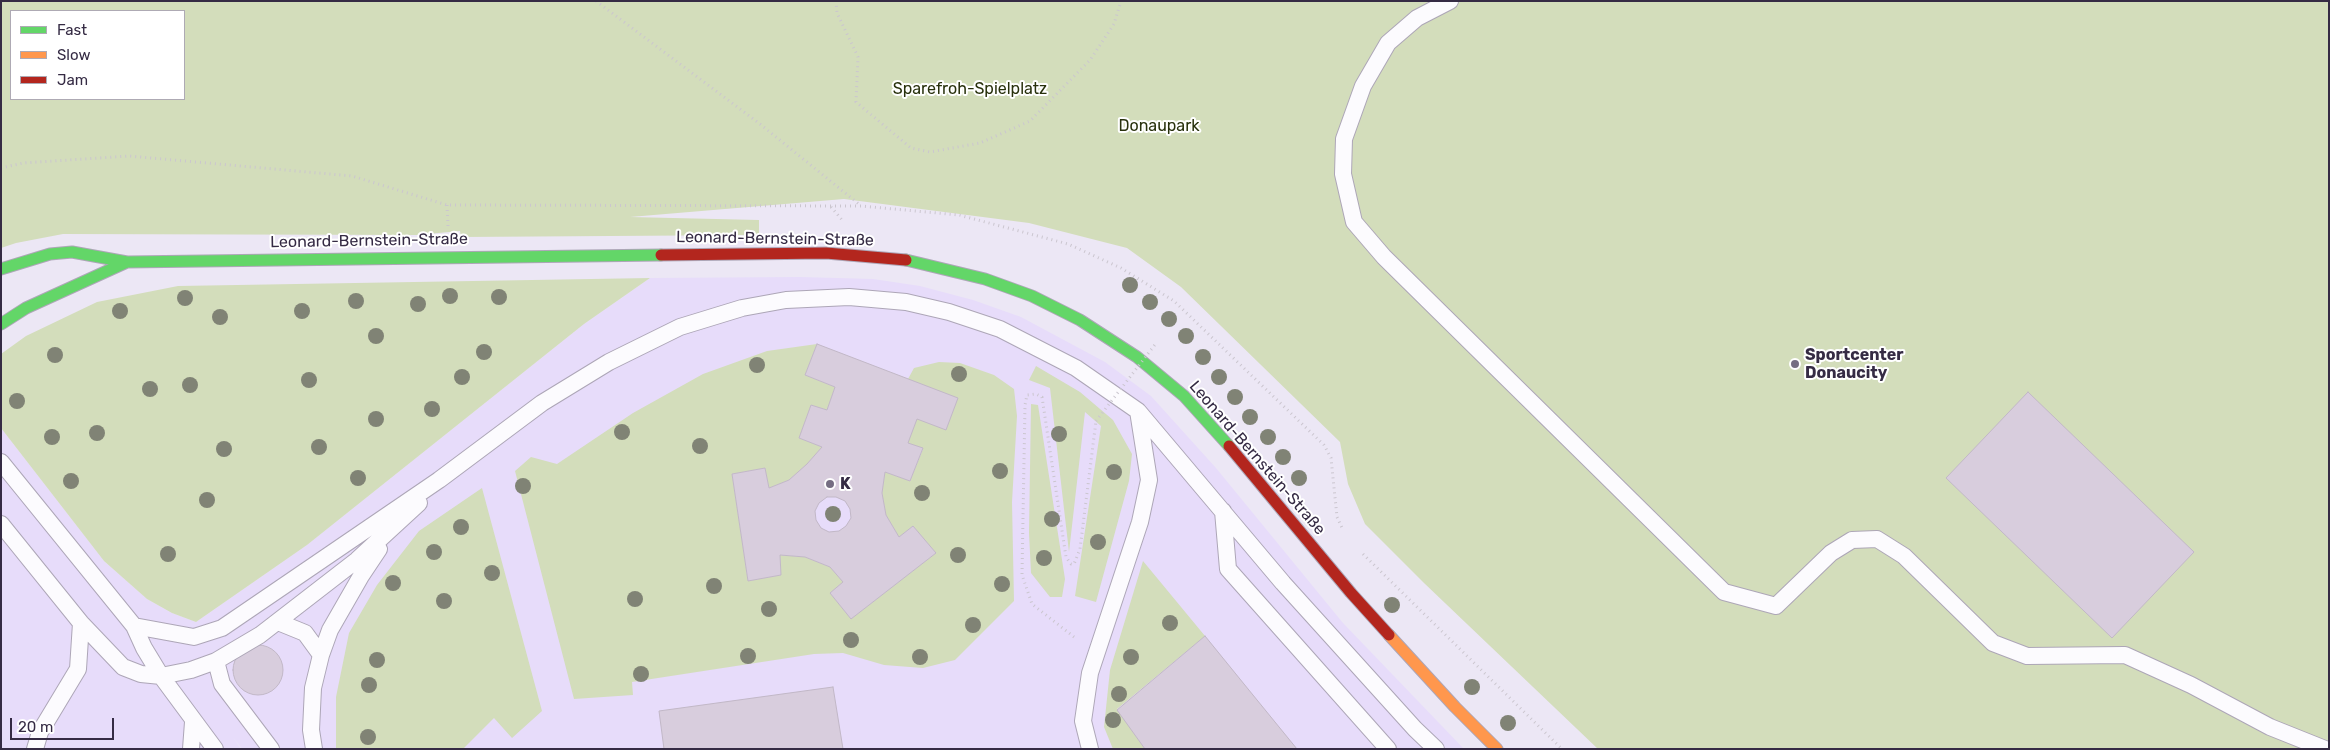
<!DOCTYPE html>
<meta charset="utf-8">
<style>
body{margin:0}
#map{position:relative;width:2330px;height:750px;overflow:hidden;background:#ece7f5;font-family:Rubik,sans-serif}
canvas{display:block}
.frame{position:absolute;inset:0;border:2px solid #352b44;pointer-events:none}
.legend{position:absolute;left:10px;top:10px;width:175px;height:90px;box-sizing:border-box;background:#fff;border:1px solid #aeaab4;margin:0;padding:6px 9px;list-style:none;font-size:15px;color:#352b44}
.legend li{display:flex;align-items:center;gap:10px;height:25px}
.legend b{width:25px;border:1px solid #aeaab4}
.scale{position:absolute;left:10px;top:718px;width:104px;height:22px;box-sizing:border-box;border:2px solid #352b44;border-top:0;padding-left:6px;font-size:15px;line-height:18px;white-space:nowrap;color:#352b44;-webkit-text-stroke:4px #fff;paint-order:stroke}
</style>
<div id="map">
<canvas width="2330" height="750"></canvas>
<div class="frame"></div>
<ul class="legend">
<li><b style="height:6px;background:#63d668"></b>Fast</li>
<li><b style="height:6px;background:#ff974d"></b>Slow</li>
<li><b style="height:6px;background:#b3261e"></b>Jam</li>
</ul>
<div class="scale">20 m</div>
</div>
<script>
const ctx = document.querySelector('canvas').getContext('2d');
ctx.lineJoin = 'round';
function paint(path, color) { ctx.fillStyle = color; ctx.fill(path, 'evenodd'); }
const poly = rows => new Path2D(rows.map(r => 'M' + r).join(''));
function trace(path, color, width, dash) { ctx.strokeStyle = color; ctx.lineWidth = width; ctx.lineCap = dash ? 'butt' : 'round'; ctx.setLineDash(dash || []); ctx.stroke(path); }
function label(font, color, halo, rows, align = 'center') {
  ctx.font = font + ' Rubik,sans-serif'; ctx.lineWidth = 4; ctx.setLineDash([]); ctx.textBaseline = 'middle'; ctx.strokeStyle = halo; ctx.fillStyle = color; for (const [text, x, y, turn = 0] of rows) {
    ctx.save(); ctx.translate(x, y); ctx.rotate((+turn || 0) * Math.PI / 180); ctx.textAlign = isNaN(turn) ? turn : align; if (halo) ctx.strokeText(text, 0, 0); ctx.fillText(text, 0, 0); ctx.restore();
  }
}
const built = poly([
 [800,277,873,279,920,286,973,300,1021,317,1105,362,1151,396,1216,468,1343,623,1464,749,242,749,233,737,241,749,1,749,1,428,104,561,147,599,172,613,196,622,307,545,584,324,650,278]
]);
const green = poly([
 [1,1,2329,1,2329,749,1598,749,1424,583,1365,524,1348,484,1340,442,1181,287,1127,248,1029,223,844,199,630,217,759,220,759,235,461,237,460,231,417,235,63,234,16,243,1,248],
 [11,11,184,11,184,99,11,99],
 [650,278,584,324,307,545,196,622,172,613,147,599,104,561,1,428,1,354,26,336,97,302,178,286],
 [817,344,805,375,835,387,827,410,811,405,799,438,822,447,807,464,789,480,769,488,765,468,732,474,748,581,781,575,780,555,805,557,830,567,843,582,830,593,851,619,936,553,913,526,899,537,886,515,882,493,885,472,910,481,923,449,908,443,908,379,914,368,939,362,960,363,994,375,1014,389,1017,416,1012,502,1014,601,955,660,923,668,884,665,843,653,814,654,632,682,633,695,574,699,515,471,531,457,557,464,633,413,703,374,767,351],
 [1036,366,1080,392,1113,420,1132,454,1129,481,1096,602,1075,596,1101,426,1085,412,1069,552,1050,388,1029,380],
 [1031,404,1038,405,1065,579,1062,597,1050,597,1031,573,1029,533],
 [482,488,542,711,512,738,494,718,463,749,336,749,336,697,349,633,377,585,419,531],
 [1143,561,1205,636,1117,709,1145,749,1113,749,1104,727,1110,670]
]);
const building = poly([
 [817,344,958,398,946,430,917,419,908,443,923,448,910,481,885,472,882,493,886,515,899,537,913,526,936,553,851,619,830,593,843,582,830,567,805,557,780,555,781,575,748,581,732,474,765,468,769,488,789,480,807,464,822,447,799,438,811,405,827,410,835,387,805,375,817,344],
 [827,497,836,497,845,501,850,509,851,518,846,526,839,531,829,532,821,528,816,520,815,511,819,503,827,497],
 [2028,392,2194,552,2112,638,1946,478,2028,392],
 [1205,636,1244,684,1297,749,1145,749,1117,710,1205,636],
 '233 670a25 25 0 1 1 50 0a25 25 0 1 1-50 0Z',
 [833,687,843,749,664,749,659,711,833,687]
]);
const path = poly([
 [596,1,760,124,860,205],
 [836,1,837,13,858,57,856,102,911,148,930,152,980,143,1030,121,1090,60,1114,24,1121,1],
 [1,168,23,163,129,156,352,176,447,205,861,206,959,215,1068,244,1121,268,1174,301,1324,445,1331,458,1337,517,1343,530],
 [447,205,448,227],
 [831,207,843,221],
 [1363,554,1562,749],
 [1074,637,1032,604,1022,575,1025,405,1027,395,1036,394,1042,397,1066,557,1071,564,1074,564,1080,549,1096,421]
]);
const lane = poly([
 [1450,1,1417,18,1388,43,1363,86,1344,139,1343,174,1354,222,1384,257,1724,592,1776,606,1831,553,1852,540,1877,539,1904,556,1993,643,2027,656,2125,655,2191,685,2270,727,2325,749],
 [1,462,134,626,144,648,161,676,215,749],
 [1223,511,1228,569,1388,749],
 [1,524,81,623,123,667,141,674,161,676,191,670,216,661,260,635,357,560,419,503],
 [278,622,305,633,321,655],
 [134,626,194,637,222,628,439,480,542,403,609,362,680,327,742,308,786,300,849,297,906,302,949,312,1000,329,1076,368,1138,411,1283,583,1415,729,1436,749],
 [216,661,222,684,271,749],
 [35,749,40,732,78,669,81,623],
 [191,749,193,722],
 [314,749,311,730,313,688,321,655,330,630,361,576,379,549],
 [1090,749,1083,721,1090,673,1140,522,1149,480,1138,411]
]);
const fast = poly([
 [906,260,985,279,1032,296,1080,320,1137,357,1184,396,1229,446],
 [1,269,50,254,72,252,127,262,661,255],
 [1,324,26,308,127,262]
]);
const slow = poly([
 [1389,635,1455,707,1497,749]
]);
const jam = poly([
 [661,255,826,253,906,260],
 [1229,446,1351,593,1389,635]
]);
const pathBridge = poly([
 [1096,421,1157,342]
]);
const trees = [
 [1130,285],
 [450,296],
 [499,297],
 [185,298],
 [356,301],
 [1150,302],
 [418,304],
 [120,311],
 [302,311],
 [220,317],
 [1169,319],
 [376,336],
 [1186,336],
 [484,352],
 [55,355],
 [1203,357],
 [757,365],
 [959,374],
 [462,377],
 [1219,377],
 [309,380],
 [190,385],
 [150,389],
 [1235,397],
 [17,401],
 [432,409],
 [1250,417],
 [376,419],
 [622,432],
 [97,433],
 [1059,434],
 [52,437],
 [1268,437],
 [700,446],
 [319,447],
 [224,449],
 [1283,457],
 [1000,471],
 [1114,472],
 [358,478],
 [1299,478],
 [71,481],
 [523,486],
 [922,493],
 [207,500],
 [833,514],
 [1052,519],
 [461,527],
 [1098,542],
 [434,552],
 [168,554],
 [958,555],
 [1044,558],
 [492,573],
 [393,583],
 [1002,584],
 [714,586],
 [635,599],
 [444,601],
 [1392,605],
 [769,609],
 [1170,623],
 [973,625],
 [851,640],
 [748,656],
 [920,657],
 [1131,657],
 [377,660],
 [641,674],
 [369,685],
 [1472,687],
 [1119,694],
 [1113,720],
 [1508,723],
 [368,737]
];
const markers = [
 [1795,364,5,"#756d82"],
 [830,484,5,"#756d82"]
];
const parkNames = [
 ["Sparefroh-Spielplatz",970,89],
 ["Donaupark",1159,126]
];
const streetNames = [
 ["Leonard-Bernstein-Straße",775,239,1],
 ["Leonard-Bernstein-Straße",369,241,-1],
 ["Leonard-Bernstein-Straße",1257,458,49]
];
const poiNames = [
 ["Sportcenter",1805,355],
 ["Donaucity",1805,373],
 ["K",840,484]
];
paint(built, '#e7dcfa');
paint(green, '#d3ddbb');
paint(building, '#d8cddd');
trace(building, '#c2b8c7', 1);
trace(lane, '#ada6b7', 18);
trace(fast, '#ada6b7', 13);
trace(slow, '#ada6b7', 13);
trace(jam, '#ada6b7', 13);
trace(path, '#cbc6cf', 3, [1, 4]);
trace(lane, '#fcfbfe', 16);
trace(fast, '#63d668', 11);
trace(slow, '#ff974d', 11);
trace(jam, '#b3261e', 11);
trace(pathBridge, '#cbc6cf', 3, [1, 4]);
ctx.fillStyle = '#808375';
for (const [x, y] of trees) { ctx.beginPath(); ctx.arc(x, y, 8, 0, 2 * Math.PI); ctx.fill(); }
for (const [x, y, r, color] of markers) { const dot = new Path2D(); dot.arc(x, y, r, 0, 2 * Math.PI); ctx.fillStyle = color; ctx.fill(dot); trace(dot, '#fff', 2); }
label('16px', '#28310c', '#fff', parkNames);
label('16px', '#352b44', '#fff', streetNames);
label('bold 16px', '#352b44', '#fff', poiNames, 'left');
</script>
